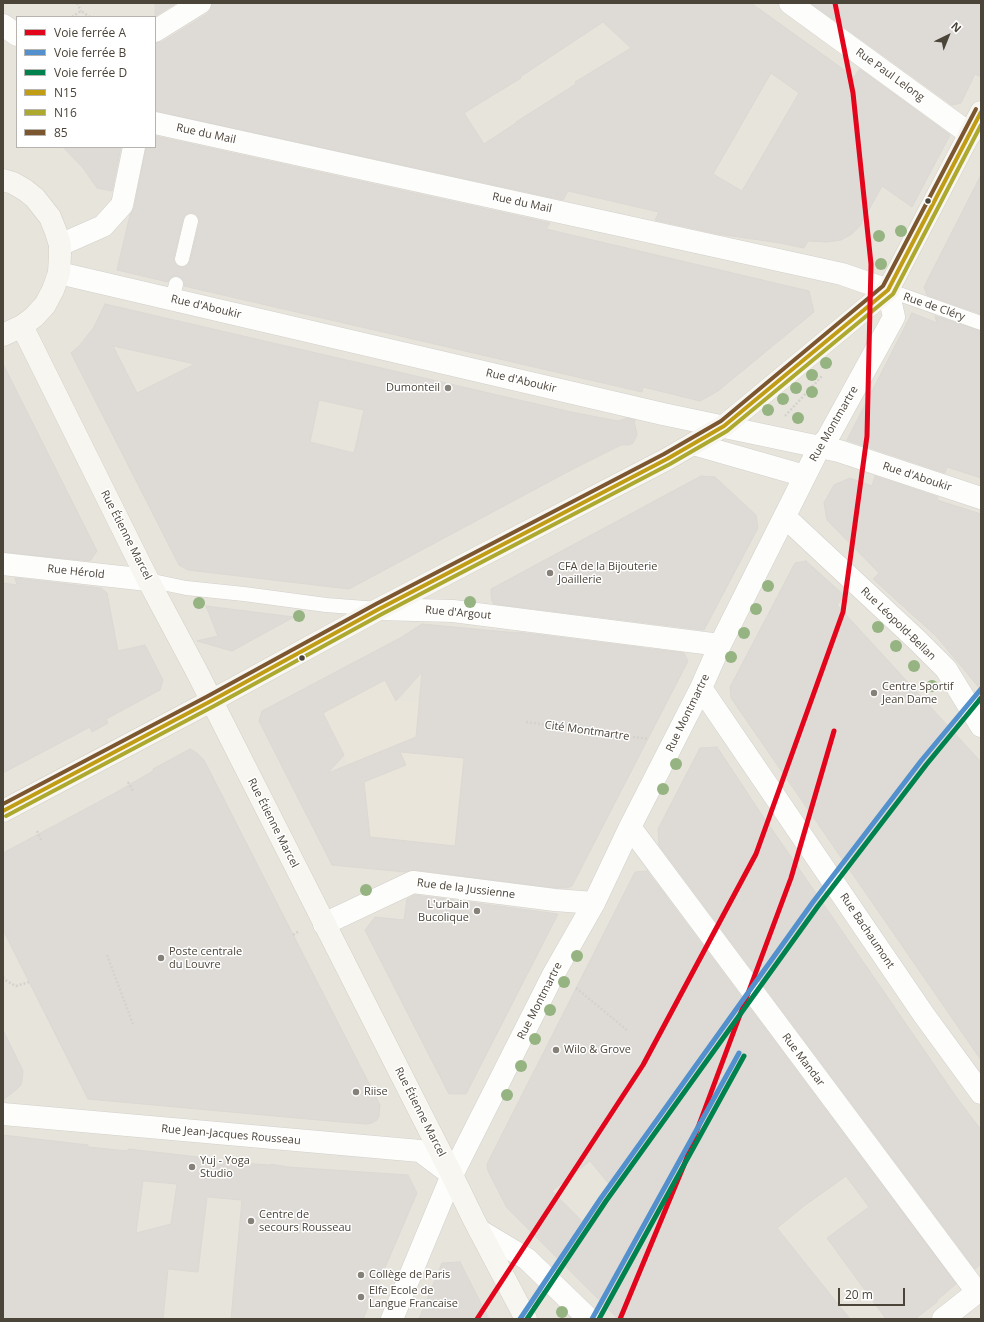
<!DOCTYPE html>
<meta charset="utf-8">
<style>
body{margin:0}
#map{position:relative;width:984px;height:1322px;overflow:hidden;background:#f4f2ee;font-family:"Open Sans",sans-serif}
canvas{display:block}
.frame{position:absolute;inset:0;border:4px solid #4b4439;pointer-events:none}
.legend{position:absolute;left:16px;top:16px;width:140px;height:132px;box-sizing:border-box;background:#fff;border:1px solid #b7b4b0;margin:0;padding:5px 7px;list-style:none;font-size:12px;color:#4b4439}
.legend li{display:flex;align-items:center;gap:8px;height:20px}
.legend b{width:20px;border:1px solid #b7b4b0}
.north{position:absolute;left:928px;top:16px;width:40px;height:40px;-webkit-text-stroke:3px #fff;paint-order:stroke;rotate:43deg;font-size:11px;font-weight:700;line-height:16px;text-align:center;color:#4b4439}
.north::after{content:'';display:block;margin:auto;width:14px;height:18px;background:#4b4439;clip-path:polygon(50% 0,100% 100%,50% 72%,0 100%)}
.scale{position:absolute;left:838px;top:1288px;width:67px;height:18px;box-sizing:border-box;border:2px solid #4b4439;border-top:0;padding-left:5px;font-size:12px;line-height:14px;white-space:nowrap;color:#4b4439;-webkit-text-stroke:3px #fff;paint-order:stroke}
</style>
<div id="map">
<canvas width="984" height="1322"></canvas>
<div class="frame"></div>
<ul class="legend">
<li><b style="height:5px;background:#e3051c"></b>Voie ferrée A</li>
<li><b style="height:5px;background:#5291ce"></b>Voie ferrée B</li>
<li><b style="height:5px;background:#00824e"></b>Voie ferrée D</li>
<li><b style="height:5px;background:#c09d15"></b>N15</li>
<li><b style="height:5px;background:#ada82e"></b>N16</li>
<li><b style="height:5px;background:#7c562f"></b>85</li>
</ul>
<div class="north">N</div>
<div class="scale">20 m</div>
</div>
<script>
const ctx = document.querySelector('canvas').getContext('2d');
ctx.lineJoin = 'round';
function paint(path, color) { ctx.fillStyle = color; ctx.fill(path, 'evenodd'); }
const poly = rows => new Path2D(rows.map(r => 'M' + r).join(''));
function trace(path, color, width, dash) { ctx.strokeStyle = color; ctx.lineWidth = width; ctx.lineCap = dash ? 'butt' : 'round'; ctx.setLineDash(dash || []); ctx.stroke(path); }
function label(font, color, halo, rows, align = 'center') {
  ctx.font = font + ' "Open Sans",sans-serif'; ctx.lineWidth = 3; ctx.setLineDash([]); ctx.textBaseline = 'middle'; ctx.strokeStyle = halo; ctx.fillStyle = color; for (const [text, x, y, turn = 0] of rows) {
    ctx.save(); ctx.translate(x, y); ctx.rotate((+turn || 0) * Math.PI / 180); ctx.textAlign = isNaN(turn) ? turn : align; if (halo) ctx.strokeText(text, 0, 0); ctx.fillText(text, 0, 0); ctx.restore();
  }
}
const residential = poly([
 [3,3,981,3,981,1319,3,1319],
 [17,17,155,17,155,147,17,147]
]);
const education = poly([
 [409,632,396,700,451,705,564,839,595,843,589,854,555,848,498,848,491,881,360,868,362,843,354,774,309,686]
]);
const parking = poly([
 [338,1150,371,1154,371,1160,337,1157]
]);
const building = poly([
 [155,3,176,3,155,16,155,3],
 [212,3,751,3,854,77,860,69,950,135,912,207,882,186,860,226,852,234,841,240,827,242,808,241,804,248,780,243,718,234,655,220,659,212,568,191,563,200,155,111,155,43,162,42,207,14,211,9,212,3],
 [603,22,631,48,575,82,576,84,516,122,516,123,484,144,464,113,521,78,520,77,603,22],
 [771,73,799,93,742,191,713,174,771,73],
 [811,3,981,3,981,77,975,74,961,103,952,105,811,3],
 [155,136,550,223,546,229,809,291,814,312,718,391,700,401,643,387,642,392,184,286,184,281,182,278,178,276,173,276,170,278,168,282,117,270,130,215,134,208,146,147,155,147,155,136],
 [189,213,193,213,197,215,199,219,199,223,190,261,188,265,185,267,180,267,176,265,174,261,174,257,183,219,185,215,189,213],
 [63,147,121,147,112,191,97,188,83,168,63,147],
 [981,175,981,314,927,295,924,287,981,175],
 [105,304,571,412,618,421,627,418,635,420,634,424,635,425,637,435,633,443,629,445,621,445,573,469,349,589,188,570,179,565,71,353,80,345,94,327,105,304],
 [113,346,195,364,137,393,113,346],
 [319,400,364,410,354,453,310,442,319,400],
 [912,313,937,323,935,316,981,331,981,478,947,467,945,473,847,440,912,313],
 [3,364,97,551,90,561,3,552,3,364],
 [701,476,715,477,756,515,758,528,704,630,494,604,492,601,491,596,491,589,701,476],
 [875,476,938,497,937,500,981,514,981,690,936,636,873,579,879,573,827,520,824,503,834,485,850,478,872,486,875,476],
 [806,561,845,596,837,605,981,762,981,1060,731,698,730,687,795,563,806,561],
 [15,578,101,588,107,593,118,651,145,645,163,680,160,690,106,719,108,723,92,732,90,727,3,773,3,583,17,585,15,578],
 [206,606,294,617,232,651,197,641,218,636,206,606],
 [422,624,518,633,517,632,684,653,688,661,572,886,567,888,556,888,415,870,405,872,332,865,259,721,262,711,400,638,422,624],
 [422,672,416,737,328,773,344,755,323,713,385,680,396,701,422,672],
 [400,752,464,758,455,846,370,837,364,782,406,765,400,752],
 [717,747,760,812,957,1098,981,1130,981,1264,975,1269,659,845,658,829,700,748,717,747],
 [190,749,197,753,204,760,380,1105,379,1116,377,1120,372,1123,367,1124,341,1122,88,1099,3,930,3,853,117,792,153,771,153,769,190,749],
 [647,871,956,1284,937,1300,937,1302,915,1319,886,1319,827,1238,869,1207,846,1176,804,1206,777,1228,850,1319,618,1319,507,1208,488,1171,487,1164,635,872,647,871],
 [590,1161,613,1189,582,1221,552,1191,590,1161],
 [415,895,558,914,466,1094,449,1094,365,930,375,917,404,920,407,899,415,895],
 [3,1030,23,1071,22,1080,21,1085,17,1089,3,1100,3,1030],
 [3,1135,88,1145,88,1147,128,1151,128,1149,208,1158,208,1161,270,1165,271,1164,288,1167,408,1175,417,1193,363,1319,231,1319,242,1200,207,1197,198,1272,168,1269,163,1319,3,1319,3,1135],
 [143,1181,177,1184,171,1224,136,1233,143,1181],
 [460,1262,489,1319,419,1319,442,1263,460,1262]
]);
const path = poly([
 [77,3,81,11],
 [72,17,81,11,90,17],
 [785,416,822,376],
 [526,722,648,739],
 [128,782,133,791],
 [37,831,41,840],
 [293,935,299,931],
 [107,955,133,1024],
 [3,977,5,980,16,986,29,982],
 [576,988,627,1030]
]);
const lane = poly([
 [182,259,191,221],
 [888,290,981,323],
 [172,300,176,284],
 [148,580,186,588,244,594,326,605,378,609]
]);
const street = poly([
 [790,3,970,134],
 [3,25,17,35],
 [155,31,200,3],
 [155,123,842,274,888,290,894,317,827,439,820,446,720,645,701,688,630,827,594,903,553,975,452,1175,392,1319],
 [60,245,103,226,122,205,134,147],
 [59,273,663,414,839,451,981,498],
 [693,444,805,476],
 [785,517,917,640,946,669,981,726],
 [3,564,148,580],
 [379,609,453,611,720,645],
 [701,688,924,1015,981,1093],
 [630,827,977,1292],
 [324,924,413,882,555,900,594,903],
 [3,1114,420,1151,452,1175],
 [480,1231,527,1259,589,1319],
 [943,1319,981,1289]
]);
const secondary = poly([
 [3,180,13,183,25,190,35,198,50,217,56,232,60,245,60,255,59,273,53,290,45,305,34,317,22,326,3,335],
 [22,326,148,580,196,670,452,1175,474,1220,526,1319],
 [3,811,211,701,379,609,667,459,724,426,888,290,981,112]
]);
const bus1 = poly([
 [3,811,211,701,379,609,667,459,724,426,888,290,981,112]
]);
const bus2 = poly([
 [6,816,214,706,382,614,670,464,727,431,893,294,981,125]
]);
const bus3 = poly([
 [3,804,208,696,376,604,664,454,721,421,883,286,976,109]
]);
const rail1 = poly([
 [477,1319,643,1065,756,854,843,612,867,436,871,264,853,93,835,3],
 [620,1319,684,1165,791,878,834,731]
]);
const rail2 = poly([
 [520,1319,601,1198,813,902,921,761,981,689],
 [592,1319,739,1053]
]);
const rail3 = poly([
 [527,1319,606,1201,818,906,926,765,981,698],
 [599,1319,744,1056]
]);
const trees = [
 [901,231],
 [879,236],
 [881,264],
 [826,363],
 [812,375],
 [796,388],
 [812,392],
 [783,399],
 [768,410],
 [798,418],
 [768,586],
 [470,602],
 [199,603],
 [756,609],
 [299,616],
 [878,627],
 [744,633],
 [896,646],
 [731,657],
 [914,666],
 [932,686],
 [676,764],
 [663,789],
 [366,890],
 [577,956],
 [564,982],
 [550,1010],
 [535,1039],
 [521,1066],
 [507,1095],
 [562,1312]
];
const markers = [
 [928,201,3.5,"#4b4439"],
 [448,388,4,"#868178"],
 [550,573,4,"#868178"],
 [302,658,3.5,"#4b4439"],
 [874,693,4,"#868178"],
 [477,911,4,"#868178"],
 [161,958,4,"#868178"],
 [556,1050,4,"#868178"],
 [356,1092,4,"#868178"],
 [192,1167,4,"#868178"],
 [251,1221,4,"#868178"],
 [361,1275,4,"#868178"],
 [361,1297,4,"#868178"]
];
const streetNames = [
 ["Rue Paul Lelong",890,75,36],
 ["Rue du Mail",206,134,12],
 ["Rue du Mail",522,203,12],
 ["Rue d'Aboukir",206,307,13],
 ["Rue de Cléry",934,307,19],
 ["Rue d'Aboukir",521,381,13],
 ["Rue Montmartre",834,424,-60],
 ["Rue d'Aboukir",917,477,18],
 ["Rue Étienne Marcel",126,535,63],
 ["Rue Hérold",76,572,6],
 ["Rue d'Argout",458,613,5],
 ["Rue Léopold-Bellan",898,624,44],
 ["Rue Montmartre",688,713,-64],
 ["Cité Montmartre",587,731,8],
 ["Rue Étienne Marcel",273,823,63],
 ["Rue de la Jussienne",466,889,7],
 ["Rue Bachaumont",867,931,56],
 ["Rue Montmartre",540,1001,-63],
 ["Rue Mandar",803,1060,53],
 ["Rue Étienne Marcel",420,1112,63],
 ["Rue Jean-Jacques Rousseau",231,1135,5]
];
const poiNames = [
 ["Dumonteil",440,388,"right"],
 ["CFA de la Bijouterie",558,567],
 ["Joaillerie",558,580],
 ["Centre Sportif",882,687],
 ["Jean Dame",882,700],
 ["L'urbain",469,905,"right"],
 ["Bucolique",469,918,"right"],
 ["Poste centrale",169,952],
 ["du Louvre",169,965],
 ["Wilo & Grove",564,1050],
 ["Riise",364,1092],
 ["Yuj - Yoga",200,1161],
 ["Studio",200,1174],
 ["Centre de",259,1215],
 ["secours Rousseau",259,1228],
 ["Collège de Paris",369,1275],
 ["Elfe Ecole de",369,1291],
 ["Langue Francaise",369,1304]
];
paint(residential, '#e7e4dc');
paint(education, '#eae5da');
paint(parking, '#e6e3df');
paint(building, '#dedbd6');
trace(building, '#dcd9d4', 1);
trace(lane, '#d2d0cb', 15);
trace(street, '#d2d0cb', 23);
trace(secondary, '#d3cfc5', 23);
trace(path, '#d3d2cc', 2.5, [2, 2]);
trace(lane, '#fdfdfc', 14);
trace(street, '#fdfdfc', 22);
trace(secondary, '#f7f6f1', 22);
trace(bus1, '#c09d15', 4);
trace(bus2, '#ada82e', 4);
trace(bus3, '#7c562f', 4);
trace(rail1, '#e3051c', 5);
trace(rail2, '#5291ce', 5);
trace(rail3, '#00824e', 5);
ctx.fillStyle = '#96b382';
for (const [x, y] of trees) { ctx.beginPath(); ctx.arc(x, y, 6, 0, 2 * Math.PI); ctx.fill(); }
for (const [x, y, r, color] of markers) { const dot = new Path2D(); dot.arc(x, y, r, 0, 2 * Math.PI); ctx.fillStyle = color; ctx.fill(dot); trace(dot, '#fff', 1.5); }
label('11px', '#4b4439', '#fff', streetNames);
label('11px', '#4b4439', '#fff', poiNames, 'left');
</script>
